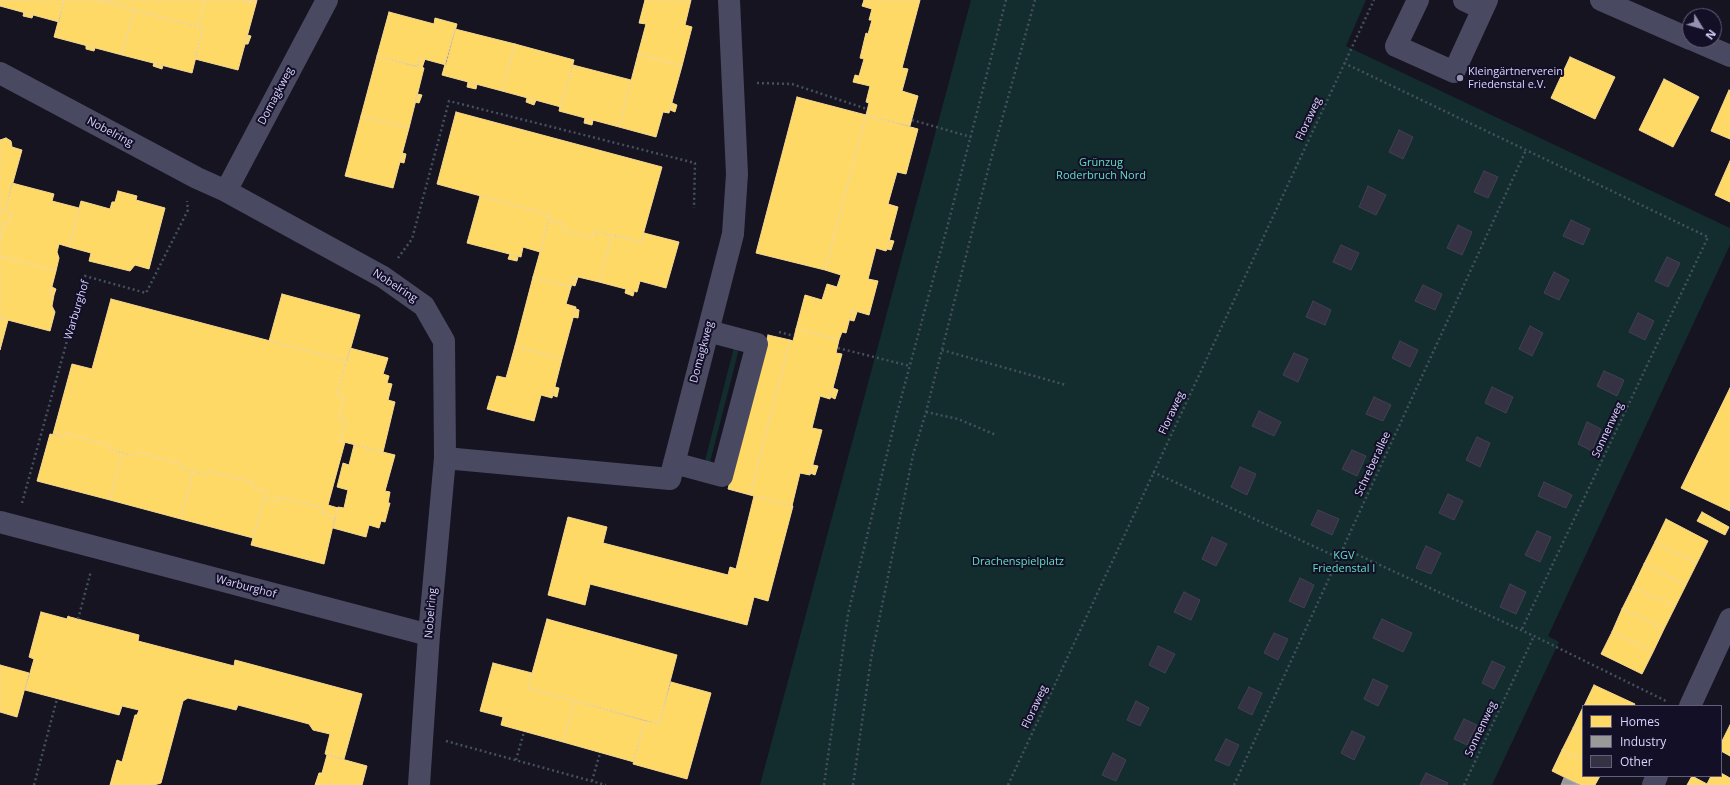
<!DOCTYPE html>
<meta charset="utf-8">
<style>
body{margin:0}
#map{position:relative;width:1730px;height:785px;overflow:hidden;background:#161421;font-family:"Open Sans",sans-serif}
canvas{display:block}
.legend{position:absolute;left:1582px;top:705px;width:140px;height:72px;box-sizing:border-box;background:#130f26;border:1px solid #625e7d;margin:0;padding:5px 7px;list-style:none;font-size:12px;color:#d9d4ff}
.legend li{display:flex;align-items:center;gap:8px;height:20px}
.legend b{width:20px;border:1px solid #625e7d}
.north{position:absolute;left:1682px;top:8px;width:40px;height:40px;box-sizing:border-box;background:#130f26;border:1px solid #625e7d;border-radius:50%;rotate:127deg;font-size:11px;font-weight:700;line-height:16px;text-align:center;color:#d9d4ff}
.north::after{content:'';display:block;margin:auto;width:14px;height:18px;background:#9591b1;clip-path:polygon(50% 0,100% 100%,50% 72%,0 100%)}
</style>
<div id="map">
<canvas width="1730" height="785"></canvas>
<ul class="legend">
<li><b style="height:11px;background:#ffd966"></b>Homes</li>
<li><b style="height:11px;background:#999"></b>Industry</li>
<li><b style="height:11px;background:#343243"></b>Other</li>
</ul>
<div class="north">N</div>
</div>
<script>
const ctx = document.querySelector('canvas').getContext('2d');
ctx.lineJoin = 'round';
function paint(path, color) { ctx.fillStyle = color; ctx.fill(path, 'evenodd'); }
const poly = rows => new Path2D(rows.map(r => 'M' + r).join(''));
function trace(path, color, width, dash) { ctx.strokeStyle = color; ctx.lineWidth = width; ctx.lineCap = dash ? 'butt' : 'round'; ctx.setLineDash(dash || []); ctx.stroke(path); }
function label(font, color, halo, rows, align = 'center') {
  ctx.font = font + ' "Open Sans",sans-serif'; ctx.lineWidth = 4; ctx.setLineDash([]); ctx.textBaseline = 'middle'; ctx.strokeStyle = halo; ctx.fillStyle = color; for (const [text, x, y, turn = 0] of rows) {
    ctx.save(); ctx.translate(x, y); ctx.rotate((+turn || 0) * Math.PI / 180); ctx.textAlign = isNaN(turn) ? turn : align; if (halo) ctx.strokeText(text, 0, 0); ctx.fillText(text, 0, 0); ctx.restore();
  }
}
const green = poly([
 [971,0,1366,0,1346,46,1730,228,1730,245,1548,636,1559,642,1492,785,760,785],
 [734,347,739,349,710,462,705,461]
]);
const homes = poly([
 [0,0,64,0,59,22,0,6,0,0],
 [64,0,97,0,134,10,122,55,54,37,64,0],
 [97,0,205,0,198,27,97,0],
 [205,0,242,0,256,4,238,70,195,59,203,28,198,27,205,0],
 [242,0,257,0,256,4,242,0],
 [645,0,691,0,685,25,692,27,682,66,638,54,646,24,639,23,645,0],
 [864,0,920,0,902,68,908,69,902,91,918,96,910,126,866,115,869,103,866,102,870,86,853,82,855,75,859,76,864,59,860,58,866,33,868,34,872,20,869,20,872,9,862,6,864,0],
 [134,10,203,28,192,73,122,55,134,10],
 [24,12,33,15,32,18,23,16,24,12],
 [389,12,434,24,435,18,457,24,446,65,420,58,417,67,377,56,389,12],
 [455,29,515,44,502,91,442,75,455,29],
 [247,35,251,36,248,44,245,44,247,35],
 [515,44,574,60,561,107,502,91,515,44],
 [86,45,95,48,94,51,86,49,86,45],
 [638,54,682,66,669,113,663,112,656,137,619,127,638,54],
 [377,56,424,68,409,128,361,116,377,56],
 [1570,57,1615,77,1595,119,1551,98,1570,57],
 [420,58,425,59,422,68,418,66,420,58],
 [154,63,163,65,162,69,153,66,154,63],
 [573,65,631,80,619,127,559,111,560,106,561,107,573,65],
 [1664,79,1699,97,1673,147,1639,130,1664,79],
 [468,82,477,84,476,89,467,87,468,82],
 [1729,90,1730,91,1730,139,1711,131,1729,90],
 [417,94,422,95,419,103,415,102,417,94],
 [797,97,866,115,825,270,756,253,797,97],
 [527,98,536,100,534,105,526,102,527,98],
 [672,103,677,105,675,112,670,110,672,103],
 [456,112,662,167,641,242,593,231,592,238,562,230,564,224,549,220,550,215,437,184,456,112],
 [866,115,918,129,906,174,897,172,888,204,898,207,887,249,886,251,876,248,868,279,878,281,869,315,852,310,846,333,842,332,839,340,796,329,805,295,822,300,827,284,837,287,841,275,825,270,866,115],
 [361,116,409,128,393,188,345,176,361,116],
 [585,118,593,120,592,125,584,123,585,118],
 [6,138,11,141,12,147,22,150,5,211,0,210,0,140,6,138],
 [402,153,406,154,404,163,400,162,402,153],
 [1730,161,1730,202,1715,195,1730,161],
 [12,183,54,194,52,201,79,208,69,247,59,244,57,252,59,258,56,271,0,256,0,241,5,223,9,224,12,213,5,211,12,183],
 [118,191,137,196,136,200,165,208,149,269,135,265,130,271,89,261,91,253,69,247,81,201,110,209,112,202,115,202,118,191],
 [480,196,550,215,540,252,523,247,521,257,467,243,480,196],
 [0,210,12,213,9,224,5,223,0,241,0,210],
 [549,220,564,224,562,230,592,238,593,231,612,235,599,282,574,276,571,287,533,277,549,220],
 [644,233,679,242,666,288,640,281,637,292,599,282,612,235,641,242,644,233],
 [889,240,894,241,891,250,887,249,889,240],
 [510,254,518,257,517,261,508,259,510,254],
 [0,256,56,271,50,294,54,295,52,306,55,312,50,331,0,318,0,256],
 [574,276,578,277,575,286,572,285,574,276],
 [533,277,571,287,566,304,576,307,562,359,515,346,533,277],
 [52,287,56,289,54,295,50,294,52,287],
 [626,289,634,292,633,296,625,293,626,289],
 [282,294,360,315,347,361,269,341,282,294],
 [111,299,346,361,337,395,345,397,339,418,346,420,340,441,345,442,328,505,338,508,335,517,322,514,323,508,279,497,277,502,264,498,266,491,252,487,253,482,209,471,207,475,180,468,181,464,137,452,135,456,109,449,109,445,65,433,64,437,53,434,72,364,92,369,111,299],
 [576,309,579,310,578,318,573,317,576,309],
 [852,310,857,312,854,321,850,320,852,310],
 [0,318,8,320,0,350,0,318],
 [796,329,839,340,836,353,842,354,830,399,820,396,812,428,822,430,810,475,800,473,792,506,750,495,790,340,793,341,796,329],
 [768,335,790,340,750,495,728,489,768,335],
 [515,346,562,359,552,398,541,395,534,421,487,409,497,376,506,378,515,346],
 [350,348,388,358,383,374,389,376,387,383,392,384,388,400,395,402,383,452,340,441,346,420,339,418,345,397,337,395,350,348],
 [555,387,559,388,557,397,552,395,555,387],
 [833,388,838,390,835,399,831,397,833,388],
 [1730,388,1730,511,1681,488,1730,388],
 [65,433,109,445,109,449,122,453,110,500,37,481,50,434,64,437,65,433],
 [354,445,395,455,385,491,390,492,388,503,390,503,385,522,381,521,379,528,369,525,366,537,333,528,338,507,344,508,348,490,337,487,343,463,349,465,354,445],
 [137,452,181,464,180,468,193,471,181,519,110,500,122,453,135,456,137,452],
 [813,465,818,466,815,475,810,473,813,465],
 [193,471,207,475,209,471,253,482,252,487,266,491,253,538,181,519,193,471],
 [754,496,793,506,768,601,754,597,747,625,590,584,585,605,548,595,568,517,607,527,603,543,728,575,730,567,736,569,754,496],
 [279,497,323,508,322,514,335,517,324,564,251,545,264,498,277,502,279,497],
 [1702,512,1729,527,1725,535,1697,521,1702,512],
 [1666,519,1708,541,1697,563,1655,542,1666,519],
 [1655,542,1697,563,1686,585,1644,564,1655,542],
 [1644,564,1686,585,1675,607,1633,587,1644,564],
 [1633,587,1675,607,1664,629,1622,609,1633,587],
 [1622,609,1664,629,1653,652,1612,632,1622,609],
 [41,612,67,619,68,616,70,617,139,635,138,641,234,666,235,660,362,694,344,759,325,754,330,734,313,730,309,724,238,705,236,710,188,698,183,701,161,783,154,785,110,785,117,760,122,762,135,715,137,715,139,710,122,706,119,715,25,690,34,659,29,657,41,612],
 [547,619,677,655,659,724,528,688,547,619],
 [1612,632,1653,652,1642,674,1601,654,1612,632],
 [493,663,532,673,528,688,575,701,563,742,501,725,503,717,480,711,493,663],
 [0,665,29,673,17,717,0,712,0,665],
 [671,682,711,693,687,779,633,764,645,721,659,724,671,682],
 [1594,685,1635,704,1634,706,1584,706,1594,685],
 [575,701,645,721,634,762,563,742,575,701],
 [1583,707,1583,733,1573,728,1583,707],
 [1730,725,1730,756,1721,751,1721,743,1730,725],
 [1573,728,1583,733,1583,760,1562,750,1573,728],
 [1562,750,1583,760,1583,776,1600,776,1595,785,1580,785,1552,771,1562,750],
 [327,755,367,766,362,785,315,785,319,773,322,773,327,755],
 [1721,773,1730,778,1730,785,1687,785,1692,776,1707,784,1711,776,1721,776,1721,773]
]);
const industry = poly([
 [1564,778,1580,785,1561,785,1564,778]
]);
const building = poly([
 [1399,130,1413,137,1403,159,1389,152,1399,130],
 [1484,171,1498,177,1488,198,1474,192,1484,171],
 [1368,186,1386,195,1376,215,1359,207,1368,186],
 [1571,220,1590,229,1583,245,1563,236,1571,220],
 [1458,225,1472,232,1462,255,1447,248,1458,225],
 [1341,245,1359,253,1351,270,1333,262,1341,245],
 [1667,257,1680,263,1668,287,1655,281,1667,257],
 [1554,272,1569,280,1559,300,1544,293,1554,272],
 [1423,285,1442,294,1435,310,1415,301,1423,285],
 [1313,301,1331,310,1325,325,1306,317,1313,301],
 [1638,313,1654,321,1645,340,1629,332,1638,313],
 [1530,326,1543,333,1532,356,1519,349,1530,326],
 [1400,341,1418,350,1410,367,1392,358,1400,341],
 [1294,353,1308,359,1298,382,1283,375,1294,353],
 [1604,371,1624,380,1617,396,1597,386,1604,371],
 [1492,387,1513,397,1506,413,1485,403,1492,387],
 [1374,397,1391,405,1383,421,1366,414,1374,397],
 [1259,411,1281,422,1274,436,1252,426,1259,411],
 [1587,422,1601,429,1592,451,1578,444,1587,422],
 [1477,437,1490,443,1480,467,1466,460,1477,437],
 [1352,450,1366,456,1357,476,1342,469,1352,450],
 [1240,467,1256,474,1247,495,1231,487,1240,467],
 [1544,482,1572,495,1566,508,1538,496,1544,482],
 [1448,494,1463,501,1454,520,1439,513,1448,494],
 [1318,510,1339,519,1332,535,1311,525,1318,510],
 [1537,531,1551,537,1540,562,1525,555,1537,531],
 [1212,537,1227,544,1216,566,1202,559,1212,537],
 [1426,546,1441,553,1431,574,1416,568,1426,546],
 [1300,578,1314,585,1304,608,1289,601,1300,578],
 [1510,584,1526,592,1516,614,1500,607,1510,584],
 [1184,592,1200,600,1191,620,1174,612,1184,592],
 [1382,619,1412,633,1403,652,1373,638,1382,619],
 [1274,633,1288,639,1278,660,1264,653,1274,633],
 [1158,646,1175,654,1165,673,1149,665,1158,646],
 [1492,661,1505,667,1494,689,1482,683,1492,661],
 [1373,679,1388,686,1378,706,1364,699,1373,679],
 [1249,687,1262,693,1252,715,1238,708,1249,687],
 [1136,701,1149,708,1140,726,1127,720,1136,701],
 [1464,719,1477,725,1467,745,1454,739,1464,719],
 [1352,731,1365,737,1354,760,1341,753,1352,731],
 [1226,739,1239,745,1229,766,1215,760,1226,739],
 [1113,753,1126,760,1116,781,1102,775,1113,753],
 [1426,773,1448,783,1447,785,1420,785,1426,773]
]);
const path = poly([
 [1344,63,1708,237,1521,631],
 [757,83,792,84,867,109],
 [912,120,971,137],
 [398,258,412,239,449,101,695,163,694,208],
 [779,332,794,336],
 [838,348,910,366],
 [942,350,1066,385],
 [926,412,958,419,996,435],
 [1153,472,1339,558],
 [22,503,85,276,146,293,188,210,187,201],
 [1343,548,1534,636,1666,701],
 [78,619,91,571],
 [446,741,606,785],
 [516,760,524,732],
 [592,781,600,753],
 [34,785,57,699],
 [824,785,848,614,896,417,948,224,1006,0],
 [853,785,871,659,913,455,926,412,988,170,1035,0],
 [1008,785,1374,0],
 [1234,785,1526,150],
 [1464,785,1534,636]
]);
const minor = poly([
 [1418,0,1396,46,1454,72,1487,0],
 [1464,0,1483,9],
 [1601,0,1690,39],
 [1693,40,1730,56],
 [0,73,197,178,226,191,299,231,383,277,424,306,444,341,445,458,429,635,419,785],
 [226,191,327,0],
 [445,458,670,479,733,234,737,174,729,0],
 [674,463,722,476,757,344,708,331],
 [0,522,429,635],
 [1690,706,1730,619],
 [1653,785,1657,776]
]);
const markers = [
 [1460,78,4,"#9591b1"]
];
const poiNames = [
 ["Kleingärtnerverein",1468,72],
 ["Friedenstal e.V.",1468,85]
];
const streetNames = [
 ["Domagkweg",276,96,-62],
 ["Floraweg",1309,119,-65],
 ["Nobelring",110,132,28],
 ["Nobelring",395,286,33],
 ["Warburghof",77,310,-73],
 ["Domagkweg",702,352,-75],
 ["Floraweg",1172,413,-65],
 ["Sonnenweg",1608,430,-65],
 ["Schreberallee",1373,464,-65],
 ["Warburghof",246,587,15],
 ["Nobelring",431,613,-85],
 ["Floraweg",1035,707,-65],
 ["Sonnenweg",1481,729,-65]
];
const parkNames = [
 ["Grünzug",1101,163],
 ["Roderbruch Nord",1101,176],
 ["KGV",1344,556],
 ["Friedenstal I",1344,569],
 ["Drachenspielplatz",1018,562]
];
paint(green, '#132c2d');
paint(homes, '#ffd966');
trace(homes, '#f4d894', 1);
paint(industry, '#999');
trace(industry, '#acabb8', 1);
paint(building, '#343243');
trace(building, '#433f54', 1);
trace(path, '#44505f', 2.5, [2, 3]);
trace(minor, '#4a4962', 22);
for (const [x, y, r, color] of markers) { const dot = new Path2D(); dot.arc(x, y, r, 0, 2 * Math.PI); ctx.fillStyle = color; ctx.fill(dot); trace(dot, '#130f26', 1.5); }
label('11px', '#d9d4ff', '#130f26', poiNames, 'left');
label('11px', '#d9d4ff', '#130f26', streetNames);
label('11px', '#5fe0c0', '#130f26', parkNames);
</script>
